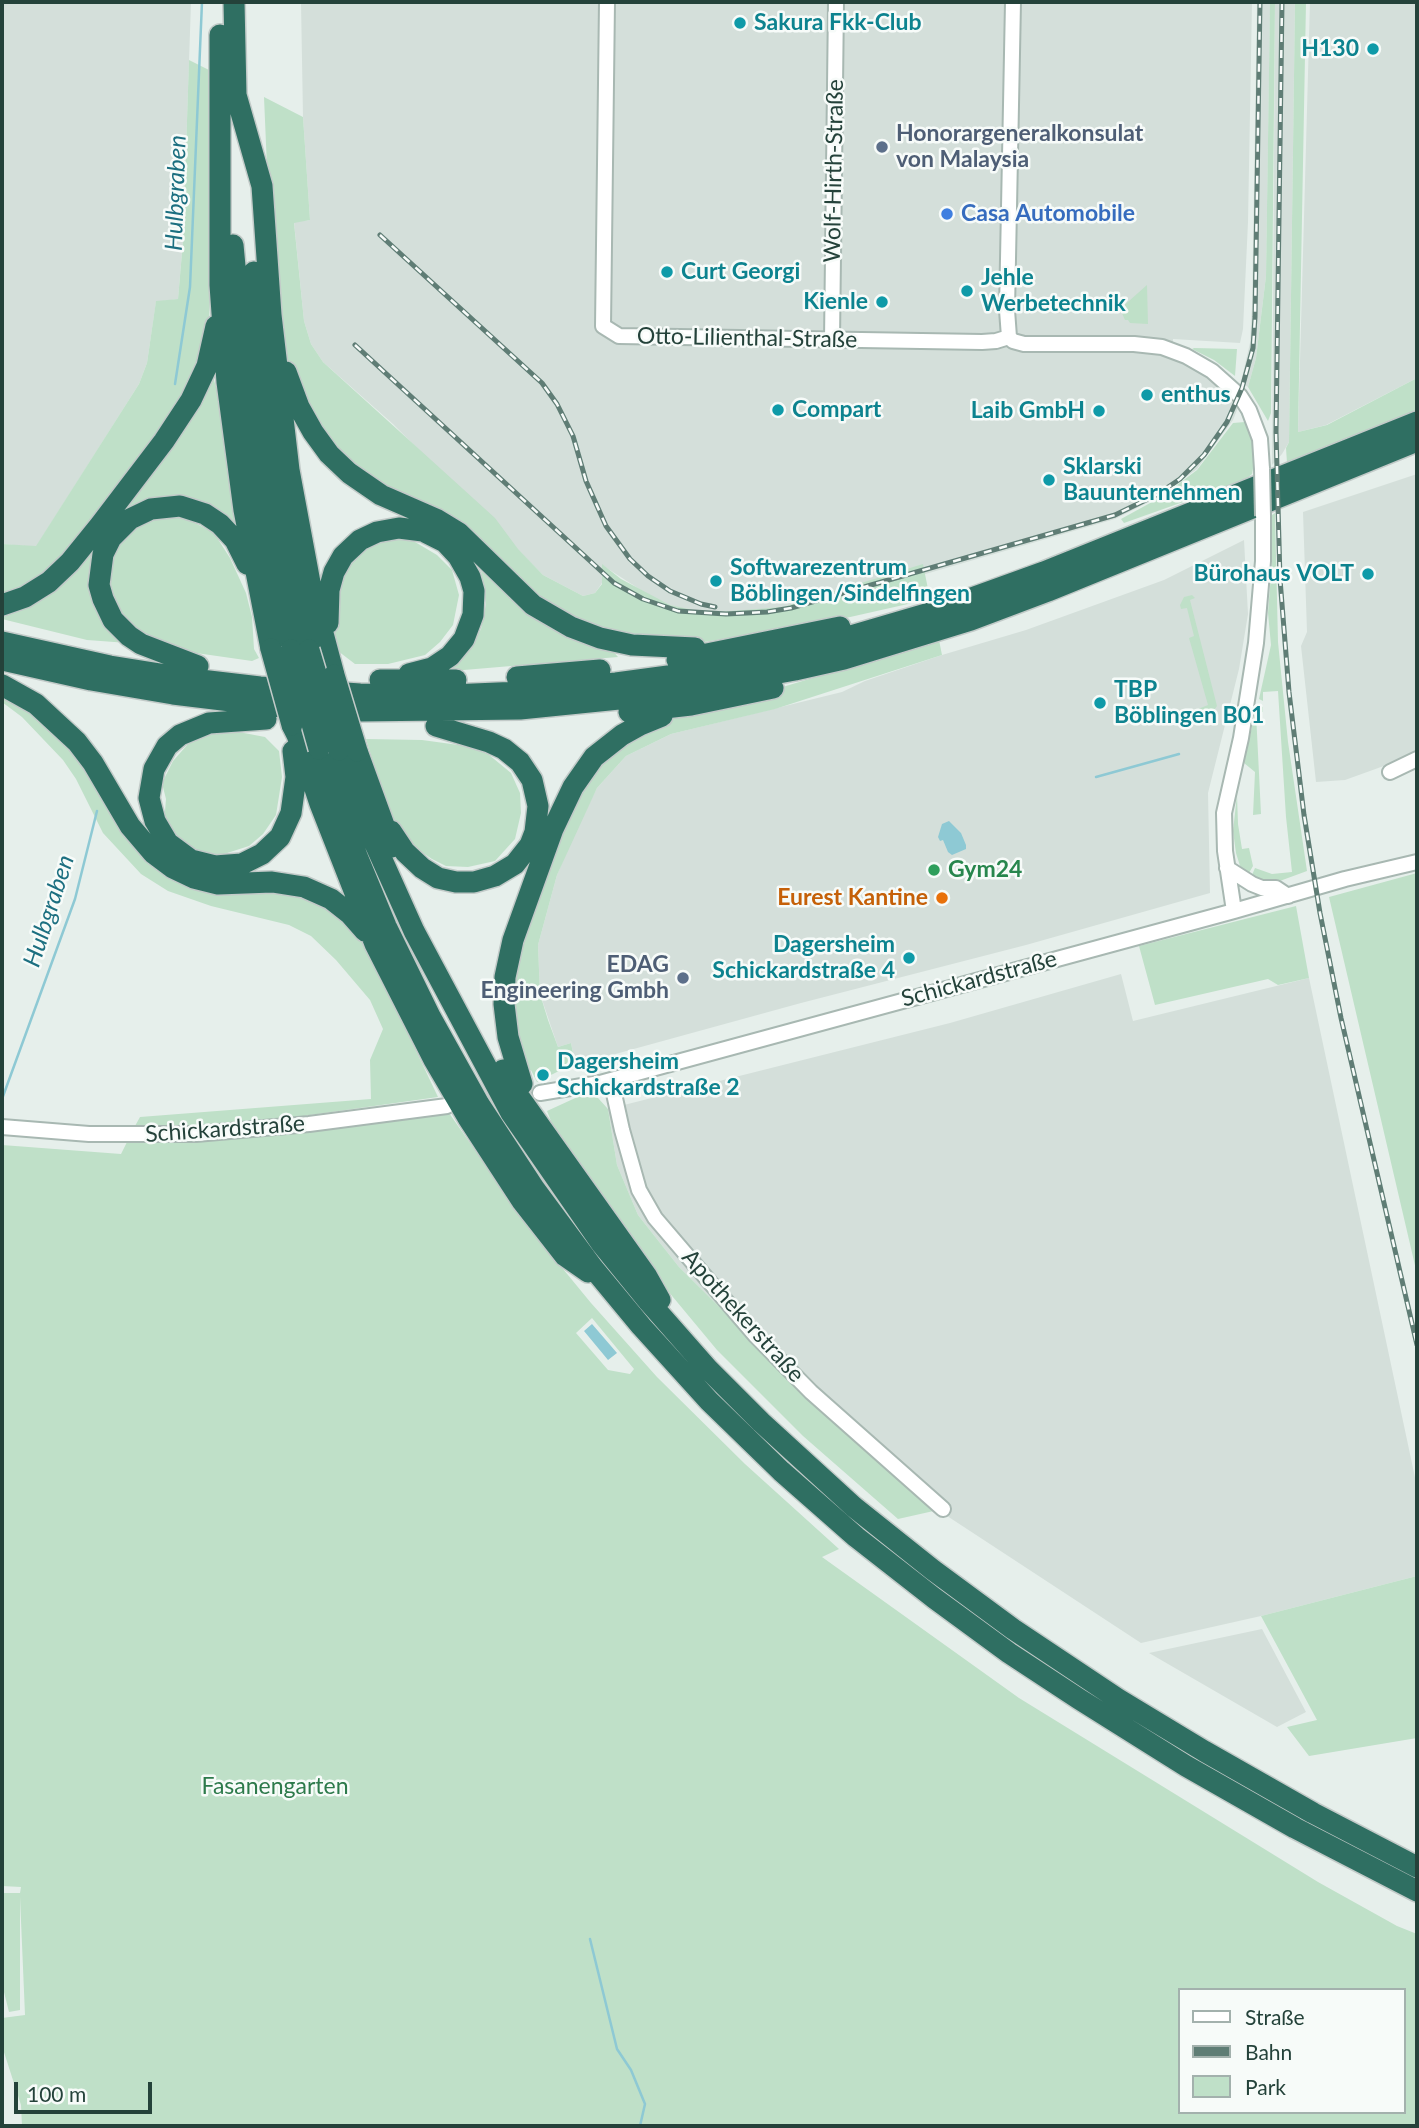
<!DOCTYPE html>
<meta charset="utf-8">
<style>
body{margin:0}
#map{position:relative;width:1419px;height:2128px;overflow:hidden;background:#e6efeb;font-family:Lato,sans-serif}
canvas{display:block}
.frame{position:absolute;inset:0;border:4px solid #24423a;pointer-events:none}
.legend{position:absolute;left:1178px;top:1988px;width:228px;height:126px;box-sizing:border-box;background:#f7fbf9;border:2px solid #a3b1ad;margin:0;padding:9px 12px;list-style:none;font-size:21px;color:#24423a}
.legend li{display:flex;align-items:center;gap:14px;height:35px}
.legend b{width:35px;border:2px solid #a3b1ad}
.scale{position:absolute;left:14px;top:2082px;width:138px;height:32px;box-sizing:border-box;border:4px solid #24423a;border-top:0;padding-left:9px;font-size:21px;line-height:24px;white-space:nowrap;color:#24423a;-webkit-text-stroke:5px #f7fbf9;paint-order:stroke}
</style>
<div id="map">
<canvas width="1419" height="2128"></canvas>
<div class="frame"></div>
<ul class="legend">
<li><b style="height:9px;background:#fff"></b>Straße</li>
<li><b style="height:9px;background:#5f7d75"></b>Bahn</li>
<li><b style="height:19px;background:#bfe0c8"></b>Park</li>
</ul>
<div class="scale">100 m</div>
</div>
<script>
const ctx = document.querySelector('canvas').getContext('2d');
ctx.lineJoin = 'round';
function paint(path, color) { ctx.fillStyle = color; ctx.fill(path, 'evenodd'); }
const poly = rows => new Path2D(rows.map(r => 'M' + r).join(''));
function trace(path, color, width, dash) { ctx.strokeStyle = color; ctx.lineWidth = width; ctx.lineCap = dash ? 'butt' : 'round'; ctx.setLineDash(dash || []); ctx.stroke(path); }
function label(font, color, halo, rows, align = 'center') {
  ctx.font = font + ' Lato,sans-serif'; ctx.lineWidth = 5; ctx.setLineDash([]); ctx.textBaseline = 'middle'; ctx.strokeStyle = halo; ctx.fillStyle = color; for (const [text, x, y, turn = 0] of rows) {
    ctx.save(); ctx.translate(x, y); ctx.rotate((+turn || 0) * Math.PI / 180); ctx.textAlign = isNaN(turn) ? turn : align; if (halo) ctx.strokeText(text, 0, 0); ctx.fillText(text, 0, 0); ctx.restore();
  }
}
const built = poly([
 [2,2,191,2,183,241,178,299,156,302,147,363,139,384,36,547,2,544],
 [301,2,1252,2,1248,222,1243,329,1240,343,1173,339,1173,357,1204,374,1227,392,1233,401,1233,404,1235,401,1239,405,1233,420,1197,469,1157,498,1115,519,822,604,786,613,687,615,630,589,671,606,684,609,670,605,647,594,602,565,602,583,595,593,583,596,543,575,393,424,323,362,311,344,304,321,294,222,310,220,303,117],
 [1257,2,1270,2,1270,13,1266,276,1256,358,1248,387,1241,382,1250,343,1252,306],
 [1275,2,1295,2,1289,442,1282,454,1272,465],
 [1310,2,1417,2,1417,378,1326,425,1298,432],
 [1417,474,1417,754,1345,780,1316,782,1301,646,1307,632,1303,512],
 [1244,540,1248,614,1239,669,1208,793,1210,893,1026,945,801,1003,590,1061,575,1063,571,1043,558,1047,540,994,538,945,557,875,576,829,597,788,626,756,671,734,842,692,865,681,942,655,1026,630,1164,580],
 [1121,974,1133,1021,1309,978,1417,1487,1417,1576,1261,1616,1141,1643,938,1510,775,1362,679,1267,638,1215,617,1165,608,1109,950,1023],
 [1262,1629,1306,1712,1277,1727,1149,1653]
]);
const green = poly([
 [1270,2,1275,2,1271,413,1268,421,1248,387,1256,358,1266,276],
 [1295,2,1306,2,1298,432,1327,425,1417,378,1417,410,1287,463,1286,448,1289,442],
 [189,60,219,75,209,322,203,354,163,431,44,578,2,598,2,544,36,546,139,384,147,363,156,301,178,299,183,241],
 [264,97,303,117,310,220,294,223,304,321,311,344,323,362,495,518,518,549,543,575,583,596,595,593,602,584,602,564,621,579,670,605,693,610,718,612,783,607,923,564,930,599,828,622,704,642,631,639,562,617,380,489,320,434,285,357,268,191],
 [1147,285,1148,324,1130,323,1128,320,1125,320,1120,309],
 [1194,348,1237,349,1235,376,1214,360,1192,349],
 [213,377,219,397,242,545,173,499,97,552,128,643,87,640,2,619,2,610,35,596],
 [1245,422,1252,434,1256,453,1252,474,1245,480,1124,523,1121,519,1161,497,1197,470,1233,423],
 [1275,513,1278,642,1288,742,1307,871,1277,882,1260,880,1252,875,1255,868,1272,874,1292,872,1286,817,1278,691,1263,692,1263,701,1259,699,1271,645,1268,613,1272,561,1272,515],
 [169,514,184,517,214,533,230,558,246,593,252,617,254,649,259,658,252,661,182,651,162,644,127,624,110,595,107,580,112,549,140,523],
 [398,537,415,542,437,555,452,570,459,595,453,625,440,642,425,655,388,664,355,664,338,651,334,629,340,574,362,546],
 [481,571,502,588,612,650,618,657,452,671,450,668,467,653,481,629,486,604],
 [1192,595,1195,598,1190,600,1217,706,1208,718,1183,723,1179,722,1178,717,1208,705,1189,638,1194,636,1187,608,1181,609,1180,605,1184,597],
 [939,640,942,655,775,709,671,734,626,756,597,788,557,875,538,945,540,994,548,1020,558,1047,571,1043,575,1063,537,1082,531,1070,526,1071,513,1050,512,955,584,775,657,720,746,698],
 [2,689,71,745,123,828,262,887,319,897,362,937,438,1097,289,1118,192,1126,135,1126,140,1117,371,1099,370,1060,383,1029,370,1000,336,960,311,936,289,925,211,906,168,891,141,874,103,833,76,779,63,760,22,717,2,702],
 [1257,704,1263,707,1263,712,1256,713,1261,814,1253,815,1255,772,1244,763],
 [223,729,265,737,279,751,282,777,276,815,263,834,249,846,224,854,211,855,188,848,177,841,164,823,166,799,162,783,173,761,188,744],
 [366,739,422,740,466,746,488,754,511,773,520,793,521,813,515,839,495,861,468,867,446,866,432,859,411,845,388,810],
 [1237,795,1238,824,1242,849,1249,848,1253,866,1249,873,1240,866,1236,853,1233,831],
 [1417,873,1417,1274,1329,897],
 [1296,906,1309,978,1278,985,1268,979,1155,1005,1139,946],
 [584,1094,598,1098,608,1109,617,1165,638,1215,679,1267,775,1362,938,1510,898,1519,803,1436,717,1350,653,1273,553,1126,547,1111],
 [449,1113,531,1230,591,1303,657,1377,745,1464,839,1549,822,1557,1019,1698,1318,1882,1397,1926,1417,1934,1417,2126,22,2126,21,2105,2,2046,2,2018,25,2015,20,1897,20,2010,9,2012,2,1984,2,1893,20,1893,21,1887,2,1886,2,1145,121,1154,128,1140,251,1134],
 [592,1318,634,1369,630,1374,608,1370,576,1333],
 [1179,1990,1403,1990,1403,2112,1179,2112],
 [1417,1576,1417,1738,1309,1756,1287,1727,1317,1720,1261,1616]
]);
const water = poly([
 [949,821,961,833,966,845,966,849,952,855,948,852,943,840,940,841,938,837,942,824],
 [592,1324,617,1353,608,1360,584,1331]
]);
const stream = poly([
 [175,384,190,287,202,2],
 [1096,777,1179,754],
 [2,1099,75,899,97,811],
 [590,1939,617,2049,631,2070,645,2104,640,2126]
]);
const minor = poly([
 [607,2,603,326,619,336,982,342,996,341,1009,337],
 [1013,2,1007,310,1009,337,1013,341,1024,344,1134,344,1162,347,1186,356,1212,371,1240,396,1249,410,1260,439,1262,469],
 [832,340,836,2],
 [1390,772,1417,759],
 [1227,868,1252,884,1262,888,1276,888,1288,896],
 [1234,911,1225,851,1224,813,1241,738,1256,643,1263,561,1263,516],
 [611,1080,622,1130,639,1190,655,1218,755,1335,811,1392,943,1509],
 [540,1093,600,1083,1234,911,1345,879,1417,862],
 [2,1127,89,1134,196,1134,309,1124,447,1106]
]);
const highway = poly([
 [234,2,236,95,262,186,271,315,289,470,311,588,334,675],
 [220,35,220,285,227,382,244,510,271,649],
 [233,245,254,467,271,566,291,650],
 [254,272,262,386,271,462,285,548,309,650],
 [286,372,299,407,313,432,329,454,349,473,381,495,436,519,459,533,533,605,571,627,600,638,632,645,695,648],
 [2,605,25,597,49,582,70,562,100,525,164,441,191,400,207,366,216,326],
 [328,623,329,590,334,572,343,556,360,540,377,532,399,528,423,531,445,542,458,556,470,577,474,591,473,615,464,639,450,656,432,668,409,674],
 [2,642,110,666,192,679,260,687,360,694,450,695,521,692,616,683,683,674,789,654,936,611,1044,572,1417,422],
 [2,660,91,680,173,694,272,706,360,711,520,709,619,699,686,690,795,670,844,659,971,620,1048,591,1417,441],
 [677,660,840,627],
 [198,666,141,644,129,636,113,620,103,599,99,585,103,554,111,538,130,519,151,509,180,506,205,514,220,524,235,540,247,564],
 [517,677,600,670],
 [380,680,456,680],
 [2,685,36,704,77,742,93,763,130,826,153,853,173,868,194,878,218,884,272,882,304,887,331,899,350,914,365,931],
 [629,712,691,705,773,688],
 [266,719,209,723,180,735,167,746,154,769,149,798,155,821,168,843,191,860,215,866,242,864,262,854,280,837,291,813,296,777,293,751],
 [292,725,297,735,320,804,375,944,434,1060,468,1118,522,1201,565,1256,588,1272],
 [319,749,357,856,386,926,430,1016,479,1104,534,1188,593,1268,641,1326,709,1401,781,1471,856,1537,934,1598,1009,1653,1079,1699,1186,1766,1295,1828,1417,1891],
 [339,750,375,844,414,931,511,1113,601,1243,649,1302,708,1369,761,1422,854,1507,933,1570,1013,1629,1118,1699,1204,1751,1313,1813,1417,1867],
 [357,751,392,847],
 [391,831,405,852,422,868,438,878,456,882,474,882,495,876,515,864,530,845,535,832,538,806,532,780,520,762,504,749,489,742,436,726],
 [503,1070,520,1098,646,1275,660,1300],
 [522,1084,508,1037,504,1004,505,977,513,940,553,829,573,787,594,757,622,735,640,725,662,716]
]);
const rail = poly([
 [1282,2,1276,432,1280,579,1289,692,1304,815,1320,913,1341,1018,1417,1345],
 [380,235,542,383,557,404,573,436,586,481,606,526,630,559,648,576,670,591,701,604,715,607],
 [355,345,614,583,643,599,678,611,726,614,767,612,791,608,1115,515,1158,494,1180,479,1204,455,1227,422,1242,388,1253,348,1255,317,1260,2]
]);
const minorBridge = poly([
 [1262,469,1263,516]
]);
const highwayBridge = poly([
 [271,649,292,725],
 [291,650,319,749],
 [309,650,339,750],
 [334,675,357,751]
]);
const markers = [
 [740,23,7,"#0f9aa8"],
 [1373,49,7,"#0f9aa8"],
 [882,147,7,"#5c6f8a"],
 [947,214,7,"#3f7fe0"],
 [667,272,7,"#0f9aa8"],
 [967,291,7,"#0f9aa8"],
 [882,302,7,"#0f9aa8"],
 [1147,395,7,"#0f9aa8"],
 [778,410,7,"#0f9aa8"],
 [1099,411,7,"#0f9aa8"],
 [1049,480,7,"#0f9aa8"],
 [1368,574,7,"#0f9aa8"],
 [716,581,7,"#0f9aa8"],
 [1100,703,7,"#0f9aa8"],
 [934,870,7,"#2e9e5b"],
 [942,898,7,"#e8710a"],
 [909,958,7,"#0f9aa8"],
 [683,978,7,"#5c6f8a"],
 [543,1075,7,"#0f9aa8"]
];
const cultureNames = [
 ["Sakura Fkk-Club",754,23],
 ["H130",1359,49,"right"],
 ["Curt Georgi",681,272],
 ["Jehle",981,278],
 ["Werbetechnik",981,304],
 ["Kienle",868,302,"right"],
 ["enthus",1161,395],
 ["Compart",792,410],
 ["Laib GmbH",1085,411,"right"],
 ["Sklarski",1063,467],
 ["Bauunternehmen",1063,493],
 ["Softwarezentrum",730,568],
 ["Böblingen/Sindelfingen",730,594],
 ["Bürohaus VOLT",1354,574,"right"],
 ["TBP",1114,690],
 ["Böblingen B01",1114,716],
 ["Dagersheim",895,945,"right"],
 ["Schickardstraße 4",895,971,"right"],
 ["Dagersheim",557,1062],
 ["Schickardstraße 2",557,1088]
];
const serviceNames = [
 ["Honorargeneralkonsulat",896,134],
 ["von Malaysia",896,160],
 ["EDAG",669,965,"right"],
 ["Engineering Gmbh",669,991,"right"]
];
const streetNames = [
 ["Wolf-Hirth-Straße",834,171,-89],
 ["Otto-Lilienthal-Straße",747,338,1],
 ["Schickardstraße",979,979,-15],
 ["Schickardstraße",225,1129,-4],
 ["Apothekerstraße",743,1316,48]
];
const shopNames = [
 ["Casa Automobile",961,214]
];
const leisureNames = [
 ["Gym24",948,870]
];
const foodNames = [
 ["Eurest Kantine",928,898]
];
const parkNames = [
 ["Fasanengarten",275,1787]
];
const waterNames = [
 ["Hulbgraben",176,193,-88],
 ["Hulbgraben",49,911,-72]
];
paint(built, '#d4dfda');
paint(green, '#bfe0c8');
paint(water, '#8ec9d4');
trace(stream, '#8ec9d4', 2.5);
trace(minor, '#a8b8b2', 18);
trace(highway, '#c2cac8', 24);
trace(minor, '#fff', 14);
trace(highway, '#2f6f62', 21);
trace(rail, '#5f7d75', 5);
trace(rail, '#f7fbf9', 2.5, [8]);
trace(minorBridge, '#a8b8b2', 18, []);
trace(highwayBridge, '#c2cac8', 24, []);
trace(minorBridge, '#fff', 14);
trace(highwayBridge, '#2f6f62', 21);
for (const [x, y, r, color] of markers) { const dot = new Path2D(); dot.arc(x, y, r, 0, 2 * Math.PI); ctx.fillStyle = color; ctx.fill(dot); trace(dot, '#f7fbf9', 2.5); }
label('bold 23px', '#0d838f', '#f7fbf9', cultureNames, 'left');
label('bold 23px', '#4e5e75', '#f7fbf9', serviceNames, 'left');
label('23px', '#24423a', '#f7fbf9', streetNames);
label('bold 23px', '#366cbe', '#f7fbf9', shopNames, 'left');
label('bold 23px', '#27864d', '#f7fbf9', leisureNames, 'left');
label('bold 23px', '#c56008', '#f7fbf9', foodNames, 'right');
label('23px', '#2d7a4b', '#f7fbf9', parkNames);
label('italic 24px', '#1c6f80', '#f7fbf9', waterNames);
</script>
